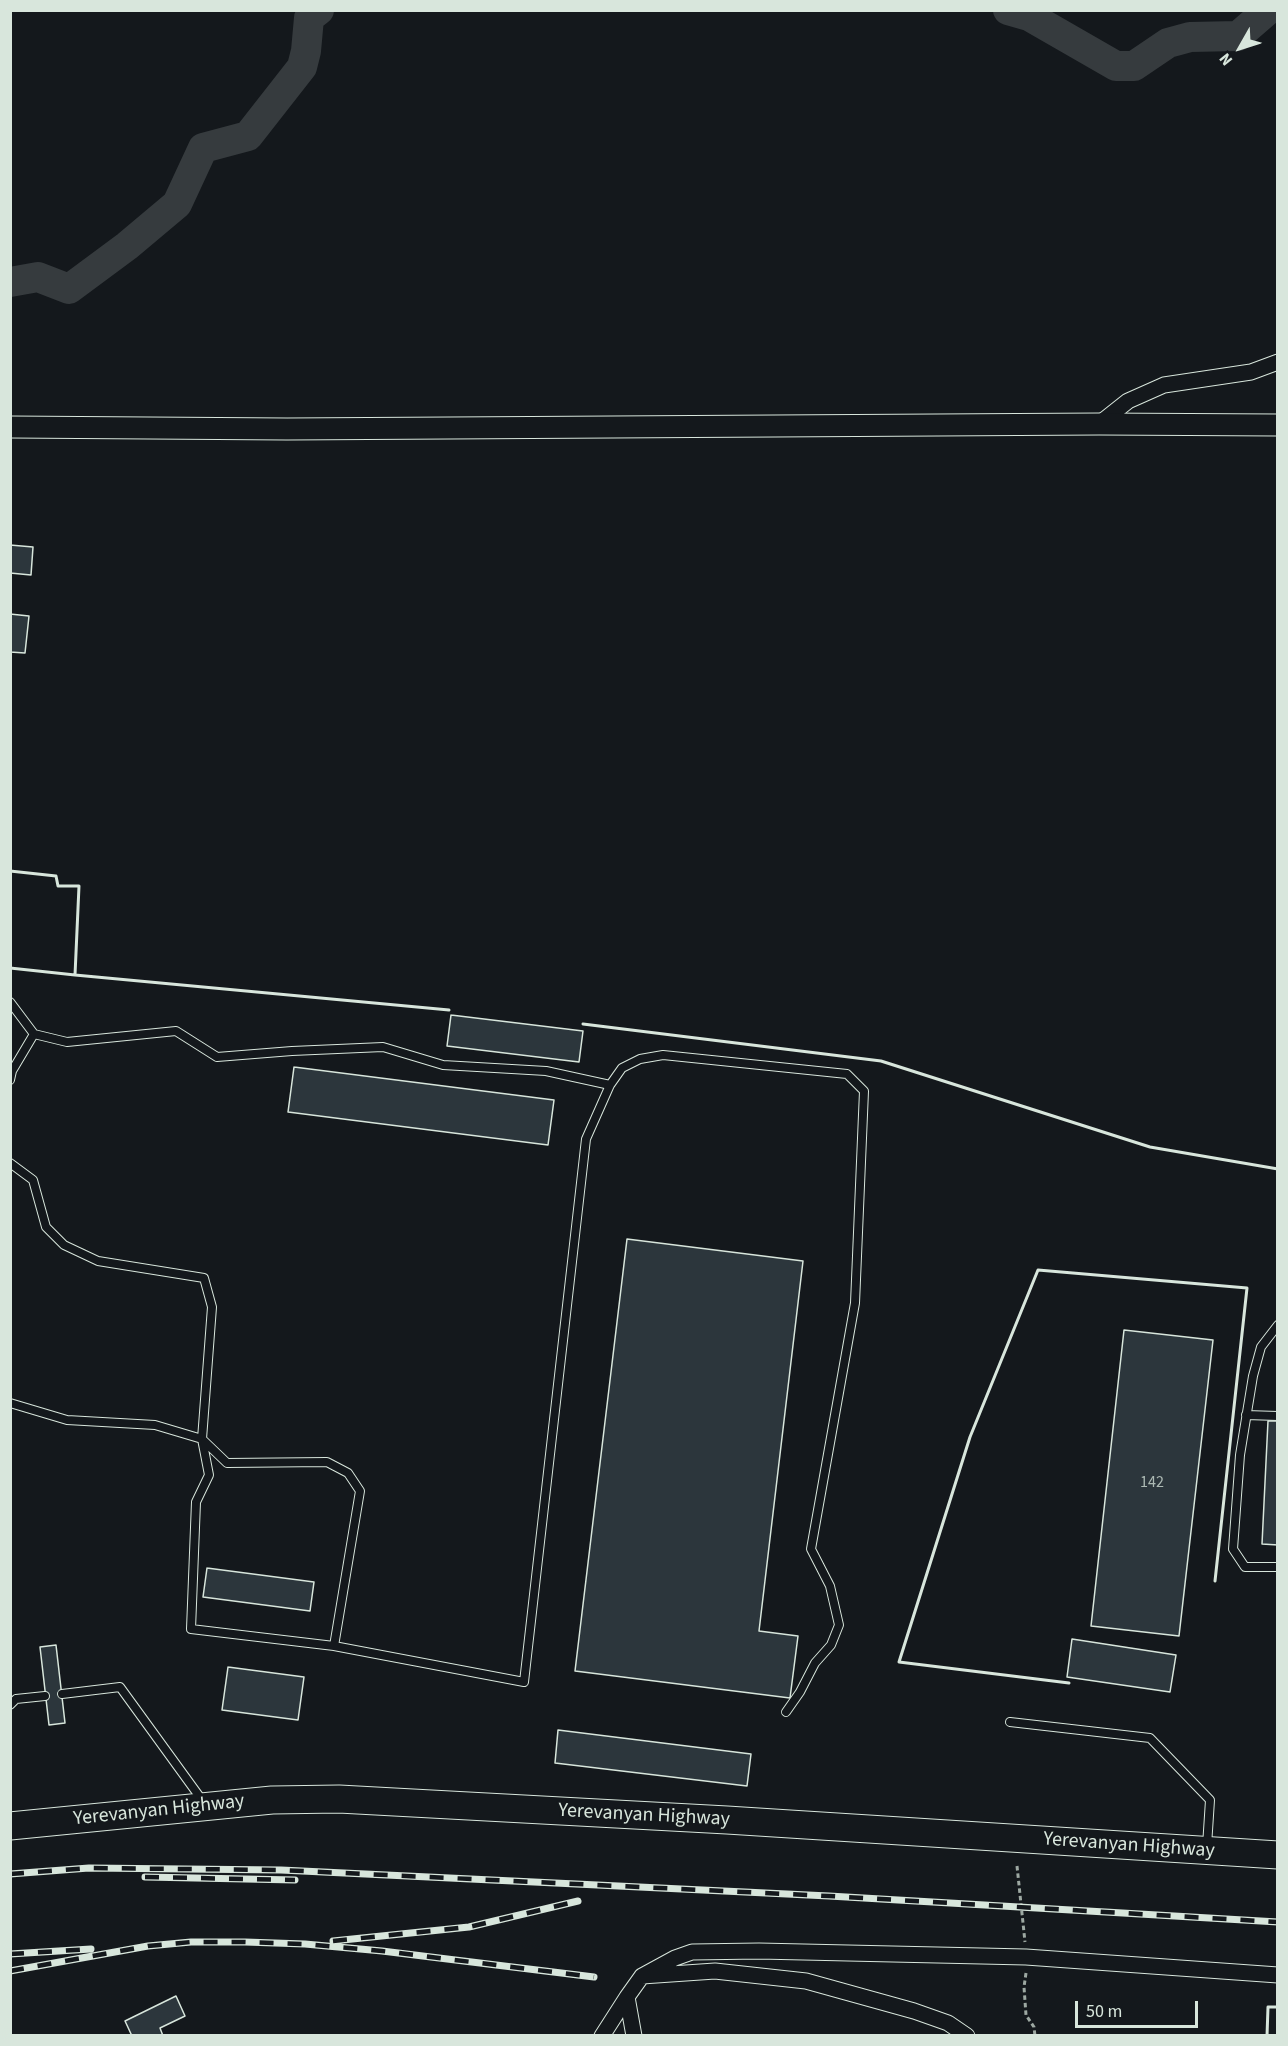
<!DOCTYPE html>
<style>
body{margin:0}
#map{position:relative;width:1288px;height:2046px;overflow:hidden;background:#14181c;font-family:"Source Sans 3",sans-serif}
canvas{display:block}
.frame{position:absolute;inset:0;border:12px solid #d8e6dc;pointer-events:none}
.north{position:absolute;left:1210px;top:18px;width:60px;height:60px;-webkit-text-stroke:4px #14181c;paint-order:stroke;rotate:231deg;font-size:16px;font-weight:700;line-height:24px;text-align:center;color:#d8e6dc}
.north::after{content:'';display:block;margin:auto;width:21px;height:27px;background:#d8e6dc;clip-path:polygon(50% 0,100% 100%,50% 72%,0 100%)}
.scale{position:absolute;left:1075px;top:2001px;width:123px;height:27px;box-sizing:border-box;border:3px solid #d8e6dc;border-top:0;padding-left:8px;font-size:18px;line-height:21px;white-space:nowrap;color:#d8e6dc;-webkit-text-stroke:4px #14181c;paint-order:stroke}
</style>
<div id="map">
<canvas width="1288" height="2046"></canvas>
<div class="frame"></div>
<div class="north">N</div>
<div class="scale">50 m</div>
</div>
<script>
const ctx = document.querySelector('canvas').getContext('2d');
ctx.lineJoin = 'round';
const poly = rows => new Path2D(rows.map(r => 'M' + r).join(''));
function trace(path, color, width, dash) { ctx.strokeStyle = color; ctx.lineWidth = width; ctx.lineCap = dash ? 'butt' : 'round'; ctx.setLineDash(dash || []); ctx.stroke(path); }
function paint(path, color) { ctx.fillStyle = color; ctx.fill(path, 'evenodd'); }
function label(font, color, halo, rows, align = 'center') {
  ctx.font = font + ' "Source Sans 3",sans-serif'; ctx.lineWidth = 4.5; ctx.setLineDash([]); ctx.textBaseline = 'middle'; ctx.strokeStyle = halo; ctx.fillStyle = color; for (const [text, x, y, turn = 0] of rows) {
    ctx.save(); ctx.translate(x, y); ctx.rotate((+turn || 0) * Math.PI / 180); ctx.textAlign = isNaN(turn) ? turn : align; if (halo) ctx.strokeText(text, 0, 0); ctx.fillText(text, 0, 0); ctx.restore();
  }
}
const river = poly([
 [1008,10,1029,16,1116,66,1134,66,1168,43,1190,37,1238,36,1268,10],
 [10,282,38,277,69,289,127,246,177,204,203,148,248,136,302,67,306,51,309,18,319,10]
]);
const building = poly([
 [10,545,33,547,31,575,10,573,10,545],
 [10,614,29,616,25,653,10,652,10,614],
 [451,1015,583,1031,579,1062,447,1046,451,1015],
 [294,1067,554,1100,548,1145,288,1112,294,1067],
 [627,1239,803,1261,759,1631,798,1636,790,1698,575,1671,627,1239],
 [1124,1330,1213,1340,1179,1636,1091,1626,1124,1330],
 [1268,1421,1278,1421,1278,1545,1262,1544,1268,1421],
 [207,1568,314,1582,310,1611,203,1597,207,1568],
 [1072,1639,1176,1655,1170,1692,1067,1677,1072,1639],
 [56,1645,65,1723,49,1725,40,1647,56,1645],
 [228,1667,304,1677,298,1720,222,1710,228,1667],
 [558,1730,751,1754,747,1786,555,1763,558,1730],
 [176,1996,185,2016,160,2028,163,2036,132,2036,125,2021,176,1996]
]);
const path = poly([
 [1017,1866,1025,1942],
 [1026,1973,1024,1987,1026,2015,1034,2027,1035,2036]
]);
const lane = poly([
 [10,1002,34,1034],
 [10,1080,12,1071,34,1034,67,1042,176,1031,217,1057,292,1051,383,1047,443,1065,546,1071,610,1085],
 [10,1163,33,1180,46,1227,64,1245,98,1261,204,1278,212,1307,202,1439,209,1475,196,1502,191,1629,334,1646,524,1682,586,1139,610,1085,622,1068,640,1059,663,1055,847,1074,864,1091,855,1303,811,1549,830,1586,839,1625,831,1645,815,1663,800,1692,786,1712],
 [1278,1325,1261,1347,1253,1376,1240,1455,1233,1549,1245,1567,1278,1567],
 [10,1403,67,1420,155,1425,202,1439,227,1463,327,1462,348,1473,360,1491,334,1646],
 [1246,1415,1278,1416],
 [62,1694,120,1687,202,1800],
 [10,1705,16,1699,45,1696],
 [1010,1722,1150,1738,1210,1800,1207,1846]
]);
const street = poly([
 [1099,424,1128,401,1164,385,1251,372,1278,362],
 [642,1976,675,1958,692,1952,759,1951,1026,1957,1278,1975],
 [602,2036,627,1997],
 [634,2036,627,1997,642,1976,715,1971,806,1981,914,2011,948,2023,967,2036]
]);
const secondary = poly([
 [10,427,287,429,1099,424,1278,425]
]);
const highway = poly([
 [10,1826,272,1800,339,1799,727,1820,1278,1855]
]);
const rail = poly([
 [10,1874,89,1868,281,1870,829,1896,1278,1922],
 [145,1877,295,1880],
 [333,1941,469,1927,578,1901],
 [10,1954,91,1949],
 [10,1971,148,1946,191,1942,245,1942,305,1944,382,1951,594,1977]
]);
const wall = poly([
 [10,871,56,876,58,886,79,886,75,975,449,1010],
 [10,968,75,975],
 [583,1024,881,1061,1150,1147,1278,1169],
 [1069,1683,899,1662,970,1437,1038,1270,1247,1288,1215,1581],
 [1267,2036,1268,2007,1278,2007]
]);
const numberNames = [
 ["142",1152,1483]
];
const streetNames = [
 ["Yerevanyan Highway",159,1811,-6],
 ["Yerevanyan Highway",644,1816,3],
 ["Yerevanyan Highway",1129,1846,4]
];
trace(river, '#363b3e', 30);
paint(building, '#2c363c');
trace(building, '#d8e6dc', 1.5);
trace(lane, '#d8e6dc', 10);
trace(street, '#d8e6dc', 17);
trace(secondary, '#d8e6dc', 23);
trace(highway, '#d8e6dc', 29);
trace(path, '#9da8a2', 3, [4.5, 3]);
trace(lane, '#14181c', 8);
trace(street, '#14181c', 15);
trace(secondary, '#14181c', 21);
trace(highway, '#14181c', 27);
trace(rail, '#d8e6dc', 7);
trace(rail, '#14181c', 4.5, [14]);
trace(wall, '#d8e6dc', 3);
label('16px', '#adbab4', null, numberNames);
label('20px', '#d8e6dc', '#14181c', streetNames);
</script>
